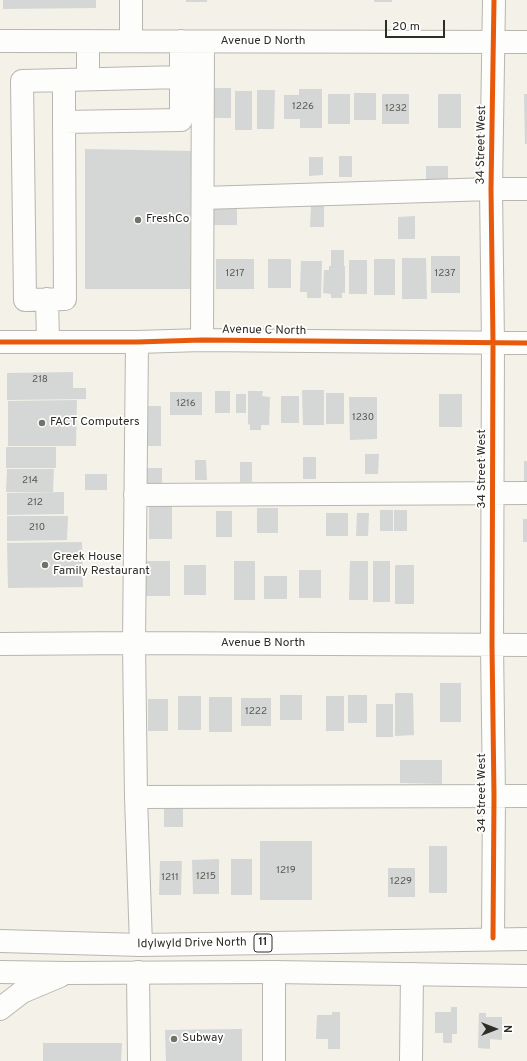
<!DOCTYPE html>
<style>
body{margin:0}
#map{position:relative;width:527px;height:1061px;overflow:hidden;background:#f3f1e8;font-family:Overpass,sans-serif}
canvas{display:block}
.north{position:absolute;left:475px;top:1009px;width:40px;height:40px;-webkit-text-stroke:3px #fff;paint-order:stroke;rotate:90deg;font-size:11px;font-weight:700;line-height:16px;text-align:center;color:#2e2d26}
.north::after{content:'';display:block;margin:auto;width:14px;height:18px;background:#2e2d26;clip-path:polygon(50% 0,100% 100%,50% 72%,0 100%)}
.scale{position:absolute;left:385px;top:20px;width:60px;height:18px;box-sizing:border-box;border:2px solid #2e2d26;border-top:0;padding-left:5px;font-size:12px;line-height:14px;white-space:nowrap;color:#2e2d26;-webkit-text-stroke:3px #fff;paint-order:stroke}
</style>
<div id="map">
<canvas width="527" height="1061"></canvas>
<div class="north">N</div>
<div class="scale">20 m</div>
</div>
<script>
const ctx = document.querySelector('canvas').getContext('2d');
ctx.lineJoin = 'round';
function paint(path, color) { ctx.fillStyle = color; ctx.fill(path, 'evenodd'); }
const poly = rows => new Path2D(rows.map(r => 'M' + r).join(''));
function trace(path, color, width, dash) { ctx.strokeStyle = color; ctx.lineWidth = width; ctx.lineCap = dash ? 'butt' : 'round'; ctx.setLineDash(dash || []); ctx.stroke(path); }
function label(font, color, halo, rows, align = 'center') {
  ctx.font = font + ' Overpass,sans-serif'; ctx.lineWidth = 3.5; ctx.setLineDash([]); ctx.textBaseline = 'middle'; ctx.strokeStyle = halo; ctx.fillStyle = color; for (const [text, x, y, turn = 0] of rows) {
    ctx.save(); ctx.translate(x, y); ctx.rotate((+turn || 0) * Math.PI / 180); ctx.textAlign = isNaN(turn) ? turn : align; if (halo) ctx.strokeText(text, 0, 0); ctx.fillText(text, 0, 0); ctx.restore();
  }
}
const building = poly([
 [3,0,96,0,96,8,3,9],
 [186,0,207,0,207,2,186,2],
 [374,0,392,0,392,2,374,2],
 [214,88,231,88,231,118,214,118],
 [299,89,322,89,322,128,300,128,300,119,284,119,284,95,299,95],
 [257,90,275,90,274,129,257,129],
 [235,91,252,91,252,130,235,130],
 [354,93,376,93,376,120,354,120],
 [328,94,350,94,350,124,328,124],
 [382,94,409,94,409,124,382,124],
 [438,94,461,94,461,128,438,128],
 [524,94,527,94,527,144,525,144],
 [85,149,191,151,190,289,85,289],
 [339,156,352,156,352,177,339,177],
 [309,157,323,157,323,175,309,176],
 [426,166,448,166,448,185,426,185],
 [211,200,237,200,237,225,211,225],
 [311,205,324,205,324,227,310,227],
 [415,216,415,239,398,239,398,217],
 [331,250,344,250,344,266,345,266,345,293,342,293,342,298,331,298,331,294,323,293,324,270,329,270,329,266,331,266],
 [431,256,460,256,460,293,431,293],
 [402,258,426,258,427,299,402,299],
 [216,259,254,259,254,289,216,289],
 [268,259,291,259,291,288,268,288],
 [374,259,395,259,395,295,374,295],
 [349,260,367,260,367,294,349,294],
 [301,261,322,261,321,298,307,298,307,292,300,292],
 [73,372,73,388,86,388,86,399,7,400,7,373],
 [302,390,324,390,324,425,303,425],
 [215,391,230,391,230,413,215,413],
 [248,391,263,391,262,396,270,397,269,425,261,425,261,430,250,430,250,425,248,424],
 [170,392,202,392,202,415,170,415],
 [326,393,344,393,344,424,326,424],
 [236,394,246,394,246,413,236,413],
 [439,394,462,394,462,427,439,427],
 [281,396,299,396,299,423,281,423],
 [349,397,377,397,377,439,350,440],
 [77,400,76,446,8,446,8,401],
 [142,406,161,406,161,446,142,446],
 [6,447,56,447,56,468,6,468],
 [365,454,379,454,378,474,365,474],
 [303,457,316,457,316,479,303,479],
 [195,460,206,460,207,480,195,480],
 [524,461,527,461,527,485,524,485],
 [240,462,252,462,252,482,240,482],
 [147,468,162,468,162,489,147,489],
 [7,469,54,469,53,492,6,492],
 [85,474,107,474,107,490,85,490],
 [64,492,64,514,7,515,7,493],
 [149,501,172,501,172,539,149,539],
 [257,508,278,508,278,533,257,533],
 [380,510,393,510,393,531,380,531],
 [394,510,407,510,407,531,394,531],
 [216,511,232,511,232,537,216,537],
 [326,513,348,513,348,536,326,536],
 [357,513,369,513,368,536,356,536],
 [7,516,68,516,67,540,7,541],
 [523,519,527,519,527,542,523,542],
 [82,542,83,587,8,588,7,543],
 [146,561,170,561,170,596,146,596],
 [234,561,255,561,255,600,234,600],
 [350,561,368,561,368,600,349,600],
 [373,561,390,561,390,602,373,602],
 [184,565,206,565,206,595,184,595],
 [395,565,414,565,414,604,395,604],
 [299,570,321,570,321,598,299,598],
 [264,576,287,576,287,599,264,599],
 [440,683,461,683,461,722,440,722],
 [395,693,413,693,414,735,395,736],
 [280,695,302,695,302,720,280,720],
 [348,695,367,695,367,723,348,723],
 [178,696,201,696,201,730,178,730],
 [326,696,344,696,344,731,326,731],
 [209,697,232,697,232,732,209,732],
 [241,698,271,698,271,726,241,726],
 [148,699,168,699,168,731,148,731],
 [376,704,393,704,393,737,376,737],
 [400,760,442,760,442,784,400,783],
 [164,807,183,807,183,827,164,827],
 [260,841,312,841,312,900,260,900],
 [429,846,447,846,447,893,429,893],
 [219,859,219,894,193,894,192,860],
 [231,859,252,859,252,895,231,895],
 [160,861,182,861,181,895,159,895],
 [388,868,415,868,415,897,388,897],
 [451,1007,457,1007,457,1034,452,1034,452,1043,443,1043,443,1033,435,1033,435,1012,451,1012],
 [332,1012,340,1012,340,1049,328,1049,328,1039,316,1039,317,1015,332,1015],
 [479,1013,486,1013,486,1017,502,1017,502,1040,490,1039,490,1049,478,1048],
 [242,1029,242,1061,166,1061,165,1030],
 [43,1043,122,1043,121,1061,43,1061]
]);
const minor = poly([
 [0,41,527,42],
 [88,41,88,79],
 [131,41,131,0],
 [181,77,181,41],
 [64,80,64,122,65,299,25,300,22,81,64,80,181,77,181,120,64,122],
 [203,198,491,189,527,189],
 [47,299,48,342],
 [202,340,203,42],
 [0,342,137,342,202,340,527,343],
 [137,342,134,643,136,797,141,945],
 [135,495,527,493],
 [0,644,134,643,527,645],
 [136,797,527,796],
 [493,938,494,796,492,645,493,343,491,189,494,0],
 [138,972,139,1061],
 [274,972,274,1061],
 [411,1061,412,974]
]);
const major = poly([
 [0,941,141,945,527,939],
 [0,972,67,973,274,972,527,976],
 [0,1009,22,992,60,976]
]);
const cycleway = poly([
 [0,342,137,342,202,340,527,343],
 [493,938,494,796,492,645,493,343,491,189,494,0]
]);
const markers = [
 [138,220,4,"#73726a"],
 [42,423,4,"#73726a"],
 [45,565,4,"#73726a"],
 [174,1039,4,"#73726a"]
];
const numberNames = [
 ["1226",303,107],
 ["1232",396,109],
 ["1217",235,274],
 ["1237",445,274],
 ["218",40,380],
 ["1216",186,404],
 ["1230",363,418],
 ["214",30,481],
 ["212",35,503],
 ["210",37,528],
 ["1222",256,712],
 ["1219",286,871],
 ["1215",206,877],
 ["1211",170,878],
 ["1229",401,882]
];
const shields = [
 [263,943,18]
];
const shieldNames = [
 ["11",263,943]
];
const streetNames = [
 ["Avenue D North",263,42],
 ["34 Street West",482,145,-89],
 ["Avenue C North",264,331,1],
 ["34 Street West",483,469,-90],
 ["Avenue B North",263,644],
 ["34 Street West",483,793,-90],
 ["Idylwyld Drive North",192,944,-1]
];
const poiNames = [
 ["FreshCo",146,220],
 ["FACT Computers",50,423],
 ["Greek House",53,558],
 ["Family Restaurant",53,572],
 ["Subway",182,1039]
];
paint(building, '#d4d7d5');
trace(minor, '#b8b6af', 24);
trace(major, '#b8b6af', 24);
trace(minor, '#fdfdfc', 22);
trace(major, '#fdfdfc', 22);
trace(cycleway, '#e8590c', 5);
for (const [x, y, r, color] of markers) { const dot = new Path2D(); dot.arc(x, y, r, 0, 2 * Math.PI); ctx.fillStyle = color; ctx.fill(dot); trace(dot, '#fff', 1.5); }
label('10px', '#585852', null, numberNames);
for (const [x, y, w] of shields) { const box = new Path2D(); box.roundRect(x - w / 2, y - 9, w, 18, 3); ctx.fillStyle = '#fff'; ctx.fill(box); trace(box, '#2e2d26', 1); }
label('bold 11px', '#2e2d26', null, shieldNames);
label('12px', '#2e2d26', '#fff', streetNames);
label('12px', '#2e2d26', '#fff', poiNames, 'left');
</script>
